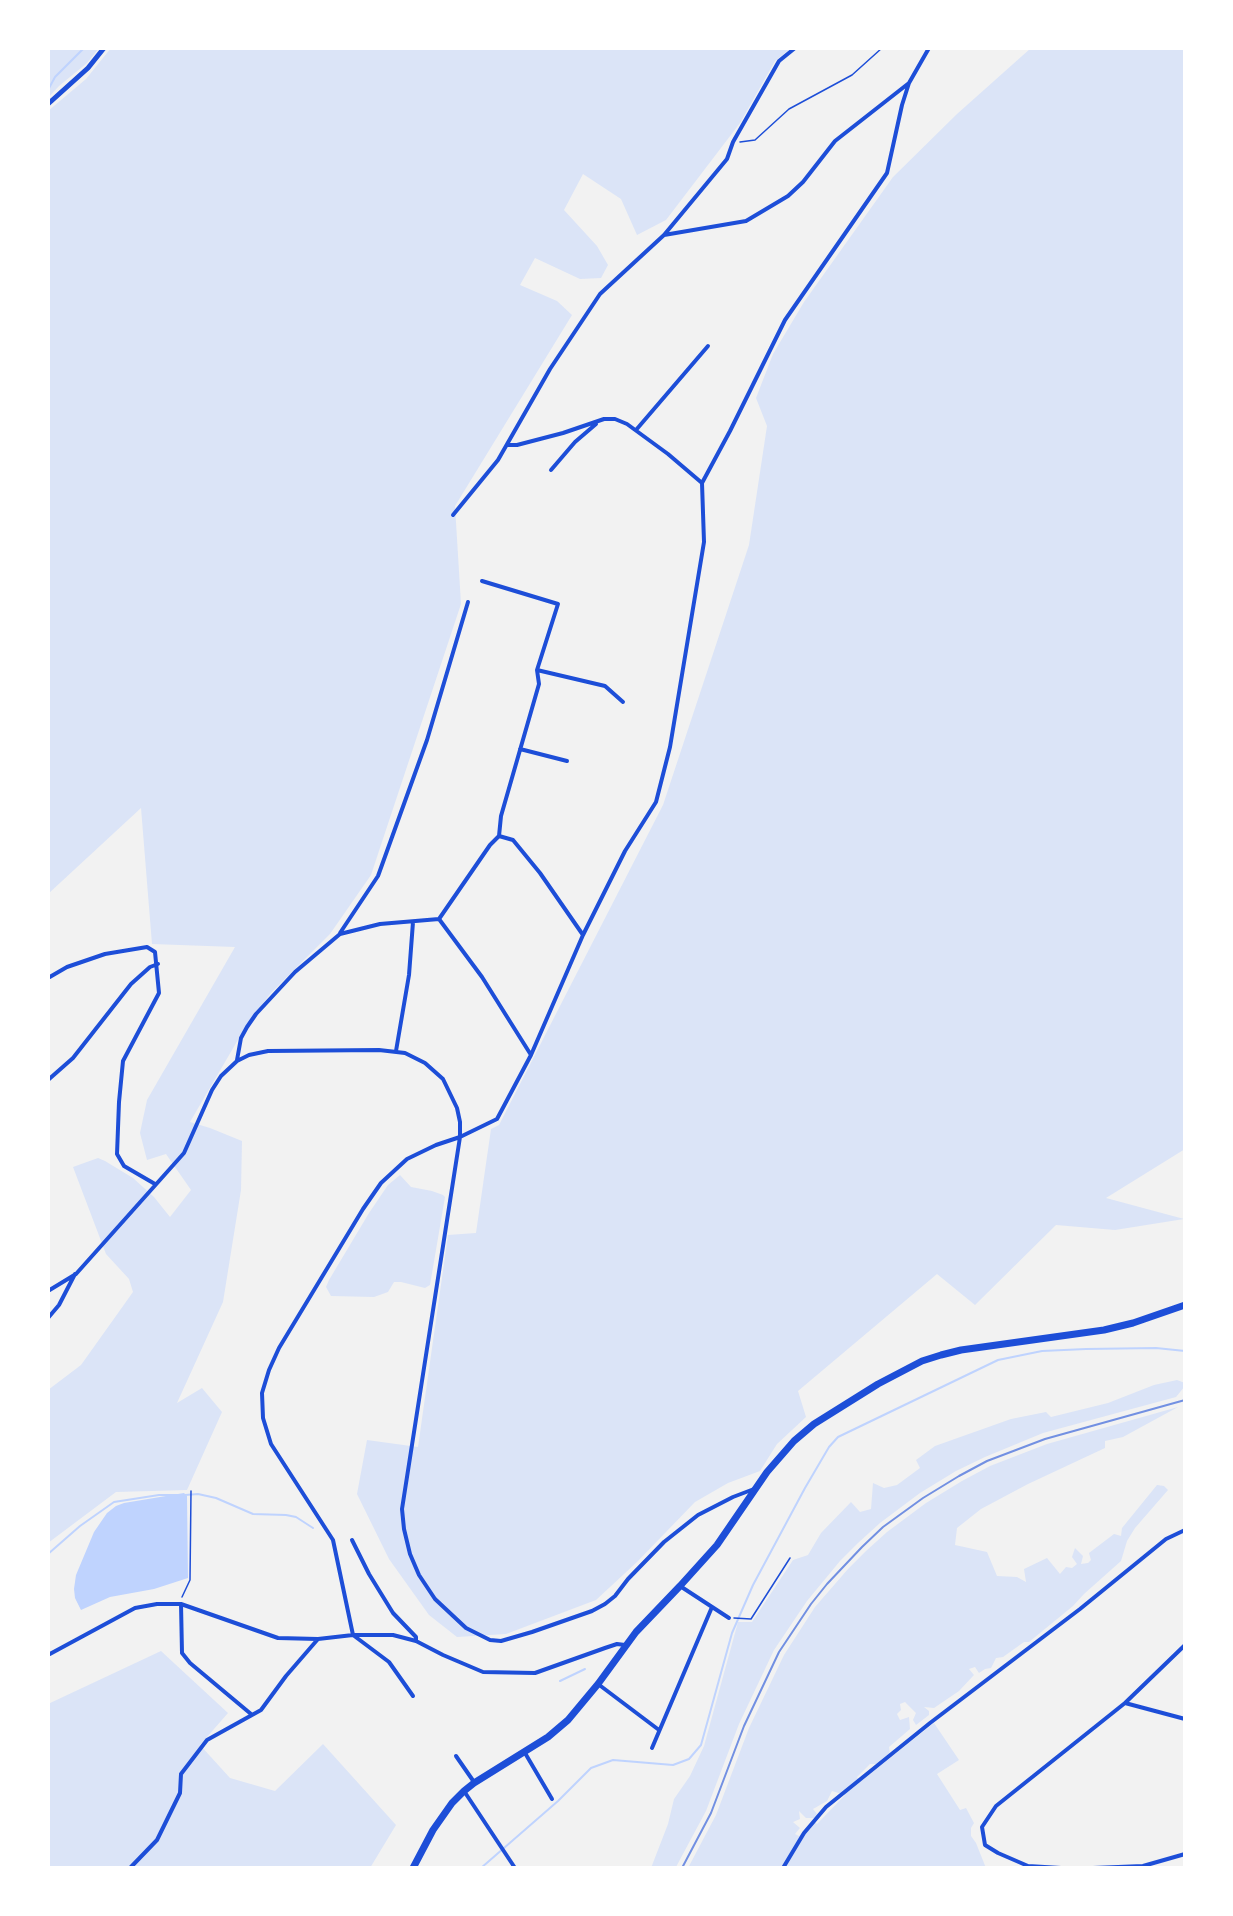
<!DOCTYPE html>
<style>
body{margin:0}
#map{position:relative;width:1233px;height:1916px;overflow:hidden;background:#f2f2f2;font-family:"Varela Round",sans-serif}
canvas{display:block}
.frame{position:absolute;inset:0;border:50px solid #fff;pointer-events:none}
</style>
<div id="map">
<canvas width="1233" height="1916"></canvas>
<div class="frame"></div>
</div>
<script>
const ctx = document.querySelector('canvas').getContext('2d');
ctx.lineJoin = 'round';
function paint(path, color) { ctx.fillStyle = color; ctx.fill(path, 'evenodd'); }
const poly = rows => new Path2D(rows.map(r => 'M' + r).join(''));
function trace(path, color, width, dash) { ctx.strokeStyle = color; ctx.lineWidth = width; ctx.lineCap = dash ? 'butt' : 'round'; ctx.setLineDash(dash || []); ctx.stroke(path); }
const green = poly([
 [48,48,99,48,87,63,59,86,48,98],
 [111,48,791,48,775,61,740,123,666,220,637,235,621,199,583,174,564,210,597,246,608,265,601,278,580,279,535,258,520,285,557,301,572,315,455,506,461,604,371,875,330,934,270,994,246,1026,190,1122,210,1128,242,1141,241,1190,223,1302,177,1403,202,1388,222,1412,187,1490,116,1492,48,1543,48,1390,81,1365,133,1292,129,1279,106,1254,73,1167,98,1158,105,1161,133,1178,154,1197,170,1217,191,1190,166,1154,147,1160,140,1133,147,1100,235,947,152,944,141,808,48,894,48,111,86,79],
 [1031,48,1185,48,1185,1149,1106,1198,1184,1219,1115,1230,1056,1225,975,1305,937,1274,798,1391,806,1417,777,1444,760,1471,728,1483,695,1502,637,1562,596,1600,506,1634,457,1637,429,1615,389,1559,357,1494,367,1440,418,1447,448,1235,476,1233,491,1129,499,1125,663,805,749,545,767,426,756,398,773,354,804,302,893,177,957,114],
 [400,1175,411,1187,432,1191,443,1195,445,1197,430,1285,425,1288,401,1282,394,1282,388,1292,374,1297,331,1296,326,1287,329,1280,369,1213,388,1185],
 [1177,1380,1185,1383,1185,1386,1176,1397,1043,1433,985,1457,956,1471,920,1493,880,1523,858,1543,840,1561,807,1601,774,1650,739,1724,706,1811,676,1867,651,1868,668,1824,674,1799,690,1776,704,1746,738,1622,752,1622,793,1560,808,1555,821,1533,851,1502,860,1512,871,1509,873,1483,884,1488,897,1485,920,1468,916,1460,935,1446,1011,1419,1046,1412,1051,1417,1108,1403,1154,1385],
 [1178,1407,1123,1437,1105,1441,1105,1448,1028,1484,981,1509,957,1528,955,1545,987,1552,997,1576,1017,1577,1026,1582,1024,1569,1047,1558,1060,1574,1066,1567,1072,1568,1077,1564,1072,1557,1075,1548,1083,1556,1081,1564,1088,1563,1091,1560,1089,1553,1114,1534,1121,1536,1122,1528,1157,1485,1164,1486,1168,1490,1135,1528,1127,1541,1121,1561,1084,1594,1073,1606,1029,1642,1024,1642,1003,1657,996,1658,991,1668,985,1669,979,1673,975,1667,969,1669,974,1675,959,1691,934,1708,924,1707,929,1711,929,1715,916,1725,913,1720,916,1713,905,1702,900,1704,901,1710,897,1714,900,1720,909,1717,910,1729,889,1747,890,1755,880,1764,870,1764,857,1777,860,1782,934,1723,959,1760,937,1774,960,1810,966,1808,974,1823,971,1828,971,1836,976,1843,986,1868,688,1868,716,1815,749,1728,784,1655,815,1607,848,1569,866,1551,887,1532,926,1503,962,1481,990,1466,1047,1444],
 [832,1791,845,1795,817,1824,814,1821,799,1836,795,1834,800,1828,793,1822,800,1819,799,1811,806,1818,814,1818,817,1814,813,1809,827,1801],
 [161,1651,228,1713,200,1745,230,1778,275,1791,323,1744,396,1825,370,1868,48,1868,48,1704]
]);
const water = poly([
 [184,1493,187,1496,188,1578,154,1589,110,1597,81,1610,75,1598,74,1589,76,1575,94,1532,107,1513,116,1506,124,1503]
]);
const stream = poly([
 [48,90,55,77,84,48],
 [185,1495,198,1494,216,1498,253,1514,286,1515,296,1517,313,1528],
 [48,1554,80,1526,114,1502,159,1495,179,1495],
 [560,1681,585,1669],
 [481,1868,558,1801,591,1768,613,1760,673,1765,689,1759,701,1745,732,1633,753,1585,805,1488,829,1447,838,1437,998,1360,1042,1351,1086,1349,1156,1348,1185,1351]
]);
const path = poly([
 [740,142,755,140,789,109,852,75,882,48],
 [182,1597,190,1580,191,1491],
 [734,1618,751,1619,790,1558]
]);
const minor = poly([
 [664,235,727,159,733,142,779,61,795,48],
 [636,430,708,346],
 [507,445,517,445,563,433,604,419,615,419,627,424,668,454,702,483],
 [551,470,575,442,596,424],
 [453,515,498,460,550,369,600,294,664,235,746,221,788,196,803,182,835,141,909,83,929,48],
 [537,670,605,686,623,702],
 [520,749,567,761],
 [499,836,513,840,540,873,583,935],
 [439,919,482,977,531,1055],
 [340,933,378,876,427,740,468,602],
 [48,978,67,967,105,954,147,947,155,952,159,993,123,1061,119,1102,117,1154,124,1166,155,1184],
 [396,1051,409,975,413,922],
 [237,1060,241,1038,247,1027,256,1014,295,972,340,934,380,924,439,919,490,845,499,836,501,816,539,684,537,670,558,604,482,581],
 [48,1080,73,1058,131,984,150,967,158,964],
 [48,1291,76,1274,184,1153,212,1090,221,1076,237,1061,249,1055,268,1051,379,1050,405,1053,425,1063,443,1079,457,1108,460,1122,460,1137,402,1509,404,1529,410,1554,419,1575,435,1599,466,1628,490,1640,501,1641,532,1632,592,1611,605,1604,615,1596,628,1579,664,1542,698,1515,733,1497,754,1489],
 [48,1318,59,1305,75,1274],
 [352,1540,369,1574,393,1613,416,1637,416,1641],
 [680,1586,729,1618],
 [181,1604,182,1653,190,1663,251,1714],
 [353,1635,333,1540,271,1444,263,1418,262,1393,269,1370,279,1348,363,1209,381,1183,407,1159,436,1145,460,1137,497,1119,531,1055,583,935,625,851,656,802,670,747,704,542,702,483,730,431,785,320,887,173,902,105,909,83],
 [353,1635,389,1662,413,1696],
 [48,1655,135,1608,157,1604,181,1604,278,1638,318,1639,353,1635,393,1635,416,1641,443,1655,483,1672,535,1673,605,1648,617,1644,625,1645],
 [598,1684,659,1730],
 [1125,1703,1185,1719],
 [652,1748,712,1607],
 [525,1753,552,1799],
 [456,1756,474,1782],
 [464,1791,515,1868],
 [130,1868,157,1840,180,1793,181,1774,207,1740,261,1710,286,1676,318,1639],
 [783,1868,804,1833,826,1807,930,1723,1080,1609,1166,1539,1185,1530],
 [1061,1868,1028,1866,998,1853,985,1845,982,1827,996,1806,1125,1703,1185,1645],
 [1093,1868,1143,1866,1185,1854]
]);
const tertiary = poly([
 [48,104,88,68,104,48]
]);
const primary = poly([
 [413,1868,433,1830,452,1803,464,1791,474,1783,548,1737,568,1720,598,1684,636,1632,680,1586,717,1545,767,1472,794,1441,814,1424,878,1384,922,1361,941,1355,961,1350,1104,1330,1133,1323,1185,1305]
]);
const rail = poly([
 [682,1868,711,1813,744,1726,779,1652,811,1604,827,1584,862,1547,883,1527,923,1498,959,1476,987,1461,1045,1439,1185,1400]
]);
paint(green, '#dbe4f7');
paint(water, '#bfd3fe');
trace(stream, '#bfd3fe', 2);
trace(path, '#1d4ed8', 1.5);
trace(minor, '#1d4ed8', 4);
trace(tertiary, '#1d4ed8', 5);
trace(primary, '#1d4ed8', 7);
trace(rail, '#7290e2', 2);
</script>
